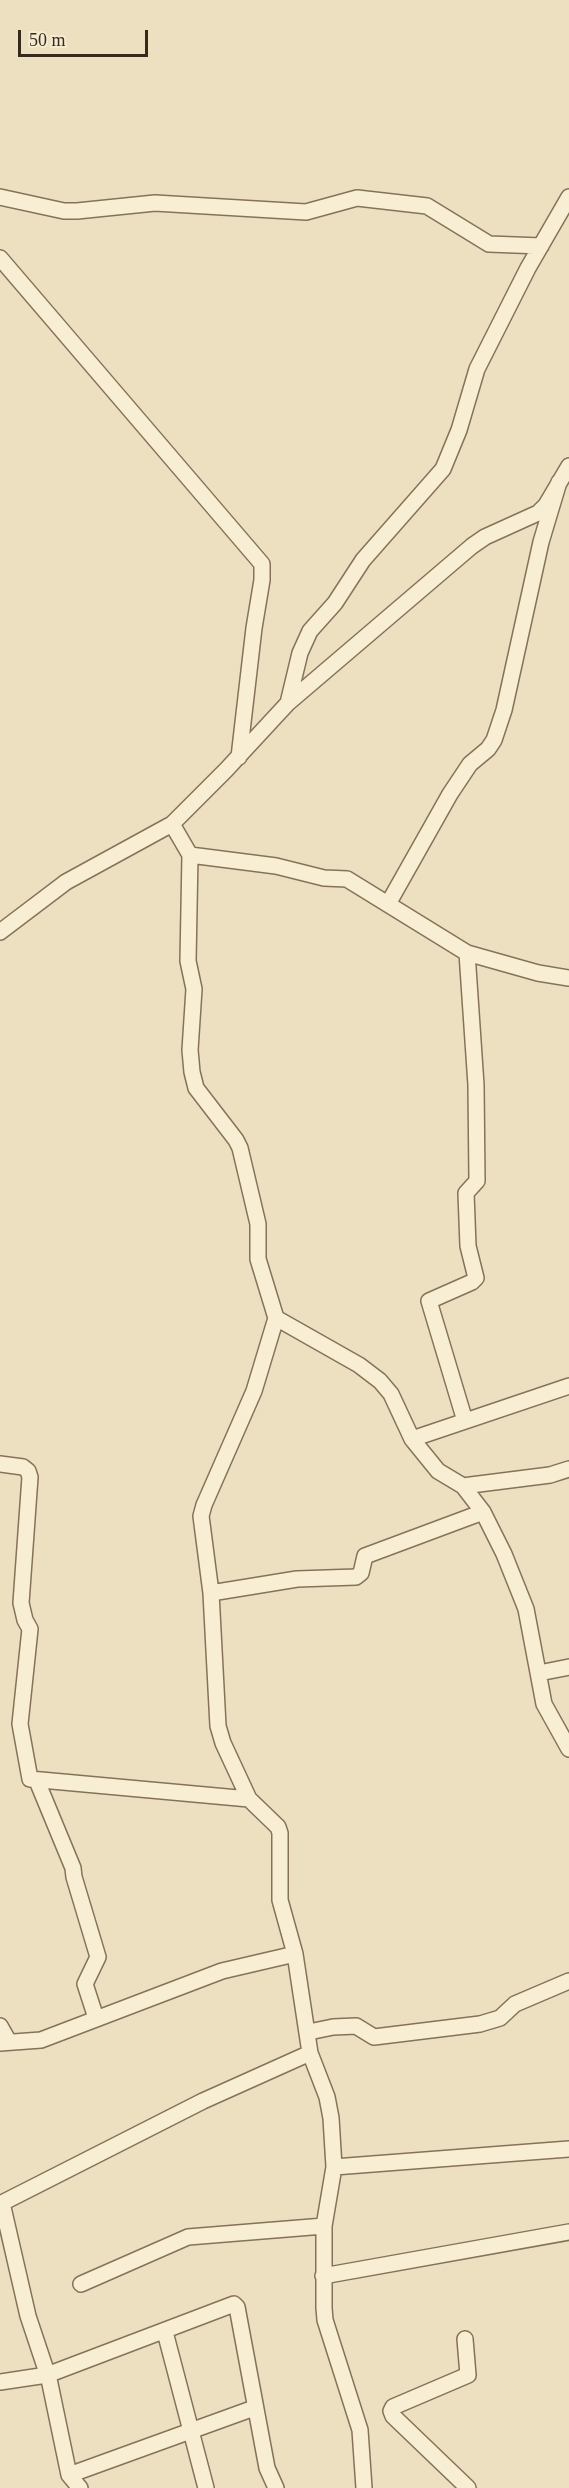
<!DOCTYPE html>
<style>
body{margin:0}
#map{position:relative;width:569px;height:2488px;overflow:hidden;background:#ede0c1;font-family:"Times New Roman",serif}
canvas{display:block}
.scale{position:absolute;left:18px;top:30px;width:130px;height:27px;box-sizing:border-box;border:3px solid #36291d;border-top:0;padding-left:8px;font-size:18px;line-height:21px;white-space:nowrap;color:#36291d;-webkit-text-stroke:4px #f4ebd1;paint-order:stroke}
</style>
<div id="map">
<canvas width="569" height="2488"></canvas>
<div class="scale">50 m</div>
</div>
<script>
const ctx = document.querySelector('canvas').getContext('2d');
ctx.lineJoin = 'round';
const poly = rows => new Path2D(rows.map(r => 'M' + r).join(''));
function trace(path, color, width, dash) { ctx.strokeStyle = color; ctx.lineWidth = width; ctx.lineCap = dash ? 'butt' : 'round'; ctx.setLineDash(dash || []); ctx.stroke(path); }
const minor = poly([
 [0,197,64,211,77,211,155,203,306,212,357,198,427,206,489,244,541,246],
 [0,258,262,564,262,580,254,628,239,757],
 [288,703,472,546,485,537,538,513,546,505,569,466],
 [172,824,190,855,276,866,324,878,347,879,467,953,538,973,569,978],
 [190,855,188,961,194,989,190,1050,192,1072,196,1088,236,1140,240,1148,258,1224,258,1259,276,1318,359,1365,380,1381,391,1394,412,1439,438,1471,463,1486,483,1512,504,1554,526,1609,544,1704,569,1749],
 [388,904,450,794,470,764,488,749,494,740,504,710,541,542,559,482],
 [0,932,66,882,172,824,226,770,288,703,300,653,310,631,335,603,363,560,443,469,459,430,477,369,528,268,569,197],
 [276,1318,254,1391,204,1505,201,1516,211,1593,218,1726,223,1743,249,1799,278,1827,280,1833,280,1900,295,1954,310,2053,327,2097,331,2118,334,2167,324,2226,324,2308,325,2320,360,2430,364,2488],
 [465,1421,429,1301,472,1282,476,1278,468,1246,466,1193,477,1181,476,1085,467,953],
 [412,1439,569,1386],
 [0,1464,23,1467,28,1471,30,1477,21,1603,25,1620,30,1629,20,1724,30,1779,249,1799],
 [463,1486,550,1475,569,1469],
 [211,1593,297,1579,356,1577,361,1573,365,1556,483,1512],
 [539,1673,569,1667],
 [37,1781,73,1868,74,1877,98,1957,85,1984,96,2018],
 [0,2026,9,2042],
 [309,2032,333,2027,356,2026,374,2037,480,2024,500,2018,515,2004,569,1981],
 [0,2043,41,2040,222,1971,295,1954],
 [334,2167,569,2149],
 [2,2203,28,2316,49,2379,69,2475,80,2488],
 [0,2204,203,2101,310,2053],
 [323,2276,569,2232],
 [81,2284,188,2237,324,2226],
 [165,2332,206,2488],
 [465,2339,468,2375,393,2407,391,2411,393,2416,468,2488],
 [0,2382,47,2375,234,2304,237,2307,267,2468,276,2488],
 [69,2475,254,2408]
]);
trace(minor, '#867259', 18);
trace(minor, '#f8eed4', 15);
</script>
